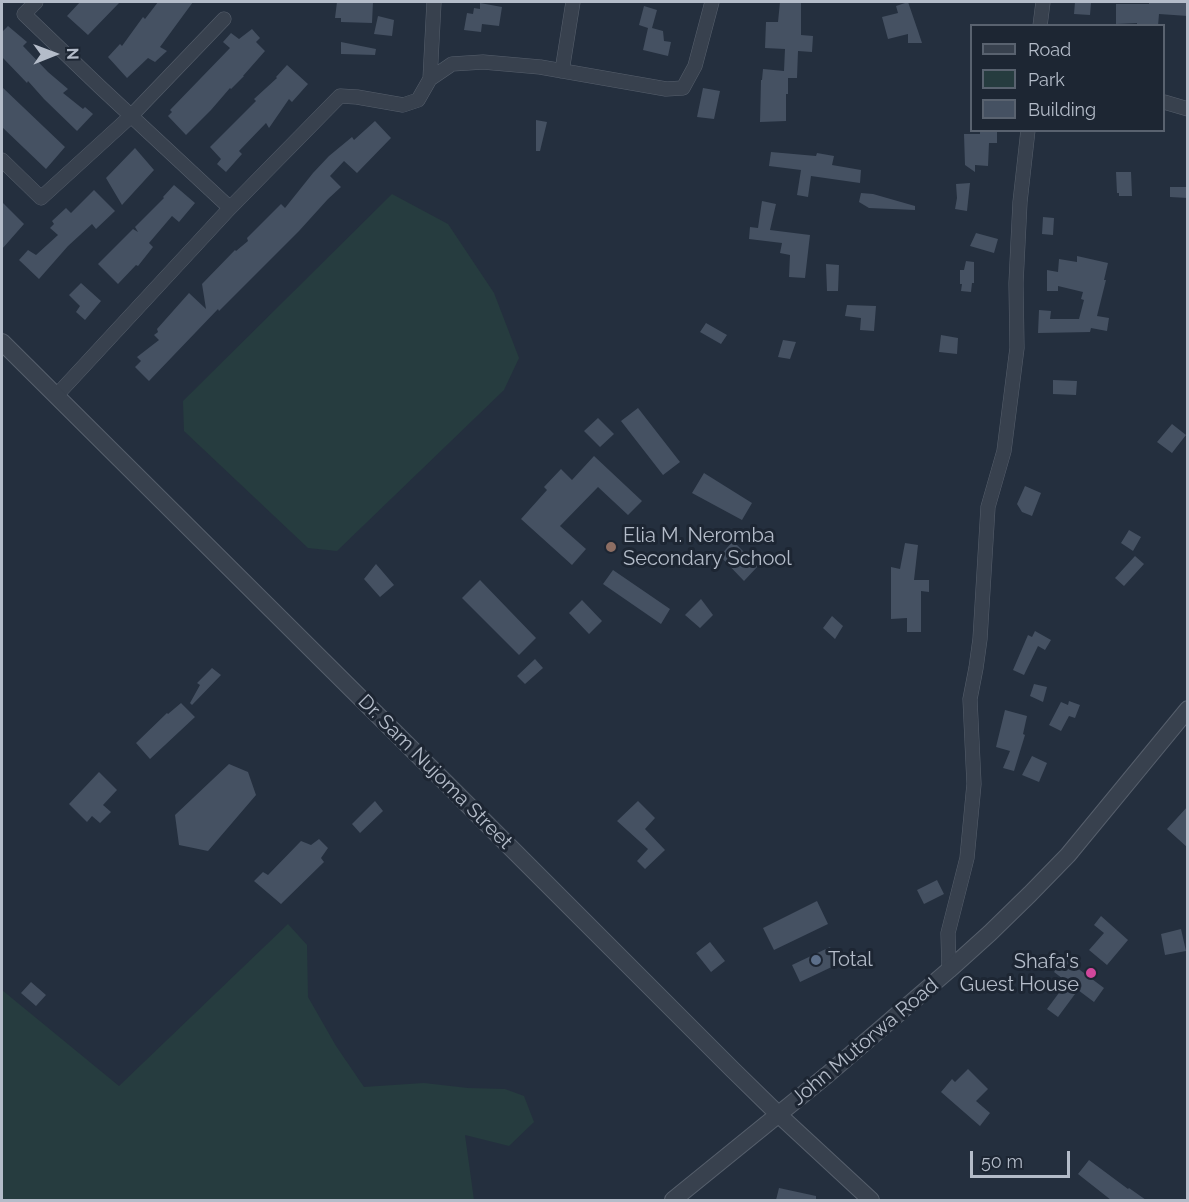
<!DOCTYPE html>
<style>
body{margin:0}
#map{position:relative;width:1189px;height:1202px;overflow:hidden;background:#242f3e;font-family:Raleway,sans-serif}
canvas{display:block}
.frame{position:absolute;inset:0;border:3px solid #b4bcc9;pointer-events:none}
.legend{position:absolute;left:970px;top:24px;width:195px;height:108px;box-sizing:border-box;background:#1d2633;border:2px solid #59626f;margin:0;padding:8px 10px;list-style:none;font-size:18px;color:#b4bcc9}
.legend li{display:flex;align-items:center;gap:12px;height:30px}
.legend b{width:30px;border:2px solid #59626f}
.north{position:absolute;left:24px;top:24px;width:60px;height:60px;-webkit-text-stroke:4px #1d2633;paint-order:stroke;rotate:89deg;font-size:16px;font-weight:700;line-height:24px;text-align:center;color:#b4bcc9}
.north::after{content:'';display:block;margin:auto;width:21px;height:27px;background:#b4bcc9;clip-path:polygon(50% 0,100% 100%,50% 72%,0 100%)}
.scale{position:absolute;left:970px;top:1151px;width:100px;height:27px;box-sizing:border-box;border:3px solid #b4bcc9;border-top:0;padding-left:8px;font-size:18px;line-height:21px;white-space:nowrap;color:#b4bcc9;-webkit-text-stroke:4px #1d2633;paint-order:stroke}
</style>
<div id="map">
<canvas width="1189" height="1202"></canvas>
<div class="frame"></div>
<ul class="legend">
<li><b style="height:8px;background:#38414e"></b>Road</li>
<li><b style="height:16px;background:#263c3f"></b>Park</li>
<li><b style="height:16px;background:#455162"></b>Building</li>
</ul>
<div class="north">N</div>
<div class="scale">50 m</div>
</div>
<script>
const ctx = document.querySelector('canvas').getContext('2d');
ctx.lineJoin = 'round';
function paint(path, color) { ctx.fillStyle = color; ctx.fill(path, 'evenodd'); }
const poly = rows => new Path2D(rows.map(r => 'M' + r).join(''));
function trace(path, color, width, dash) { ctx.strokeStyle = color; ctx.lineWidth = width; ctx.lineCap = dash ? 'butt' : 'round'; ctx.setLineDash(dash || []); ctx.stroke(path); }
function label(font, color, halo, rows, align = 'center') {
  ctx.font = font + ' Raleway,sans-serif'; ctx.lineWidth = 6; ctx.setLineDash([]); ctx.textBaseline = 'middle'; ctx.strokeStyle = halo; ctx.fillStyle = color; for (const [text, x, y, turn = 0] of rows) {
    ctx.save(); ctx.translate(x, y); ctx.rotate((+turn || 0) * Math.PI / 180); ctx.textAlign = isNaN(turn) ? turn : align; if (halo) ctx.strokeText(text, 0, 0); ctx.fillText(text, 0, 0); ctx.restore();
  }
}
const green = poly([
 [392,194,448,224,494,293,519,358,504,390,337,551,308,548,184,431,183,401],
 [288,924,307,945,308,997,336,1046,364,1087,424,1083,468,1088,505,1089,524,1096,534,1122,509,1146,465,1135,474,1200,2,1200,2,990,119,1086]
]);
const building = poly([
 [80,2,120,2,88,35,67,16],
 [158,2,193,2,160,47,167,51,155,62,148,58,127,78,108,57,120,44,122,46,143,17,145,19],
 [337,2,373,2,372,23,341,22,341,18,335,18],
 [780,2,801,2,801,35,813,36,812,52,798,51,797,78,788,78,788,94,786,94,786,121,760,122,761,80,762,80,763,69,784,71,785,49,765,48,766,22,778,22],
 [908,2,918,31,922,43,908,43,908,34,888,39,882,17,898,13,896,6],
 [1075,2,1091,3,1090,15,1074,14],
 [1149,2,1188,2,1188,16,1159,14,1158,26,1137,26,1137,23,1116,24,1116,4,1149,4],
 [480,3,502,7,499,26,482,24,481,32,464,30,467,13,473,14,474,8,480,9],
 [644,6,657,10,652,28,663,31,664,41,671,42,668,56,643,50,648,28,639,25],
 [378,16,394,20,392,36,374,34],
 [8,26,27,42,23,46,48,72,68,89,63,93,83,109,85,107,93,114,77,131,44,99,28,81,27,83,2,57,2,32],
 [252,29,260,38,256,42,265,51,243,76,244,76,231,89,230,88,211,110,186,135,168,116,172,112,170,110,230,48,223,42,231,33,239,39],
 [341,42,376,49,375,55,341,54],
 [287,65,308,84,292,102,289,99,269,128,266,123,239,151,242,154,226,172,217,164,221,159,210,147,256,101,254,99,277,78,276,77],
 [2,87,65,147,46,169,2,127],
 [703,88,720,91,714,119,697,117],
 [536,120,547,122,540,151,536,151],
 [375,121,391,138,357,173,344,161,330,176,341,187,328,199,299,231,219,311,218,309,149,381,135,367,141,361,137,357,159,340,154,335,158,332,157,329,189,293,206,309,202,284,235,250,236,251,248,241,247,238,281,204,285,208,313,173,329,156,352,137,354,140],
 [980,130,997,130,997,143,989,143,988,166,975,165,975,172,965,165,964,134,980,134],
 [135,148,154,170,122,205,106,178],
 [771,152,816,156,817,153,834,156,832,165,861,170,860,183,811,176,808,197,797,195,801,170,769,166],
 [1116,172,1131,172,1132,196,1119,196,1119,193,1117,193],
 [970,183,967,211,955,209,957,198,956,184],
 [174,185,195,203,179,222,172,216,149,243,153,247,138,266,136,265,118,284,98,264,133,229,138,232,135,227,164,198,163,197],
 [1170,187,1188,187,1188,198,1170,197],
 [94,190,115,211,96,229,92,224,68,246,39,279,19,260,28,250,36,255,58,235,50,228,54,224,52,221,66,208,71,213],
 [861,193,873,194,915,206,915,210,869,208,859,202],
 [762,201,776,204,770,230,810,235,805,278,789,277,790,255,780,253,782,243,749,239,750,227,758,228],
 [2,202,24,224,2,249],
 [1043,217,1054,218,1053,235,1042,234],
 [976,233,998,239,994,253,970,246],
 [1077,256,1108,263,1104,280,1106,280,1097,316,1109,318,1107,331,1091,328,1090,332,1038,333,1039,310,1051,311,1050,319,1079,319,1084,300,1081,299,1083,292,1058,286,1058,291,1047,291,1047,270,1058,272,1059,259,1077,262],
 [966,261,974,262,974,283,972,283,971,292,961,291,962,284,960,284,960,270,964,270],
 [826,264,839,265,838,291,827,291],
 [81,283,101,301,85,320,76,312,80,306,69,295],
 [847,305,876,306,874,331,860,330,861,318,845,316],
 [706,323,727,335,721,344,700,332],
 [941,335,958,338,957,354,939,352],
 [783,340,796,342,790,359,778,357],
 [1053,380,1077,381,1076,395,1053,394],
 [638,408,680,462,663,475,621,421],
 [598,418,614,434,600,447,584,431],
 [1172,424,1186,435,1172,453,1157,442],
 [594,456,642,501,628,515,598,487,560,526,586,549,572,565,521,519,547,490,544,487,561,469,572,480],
 [704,473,752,503,742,520,692,493],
 [1025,486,1041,493,1032,516,1022,512,1017,504],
 [1129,530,1141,537,1133,551,1121,543],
 [733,541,758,566,744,581,720,556],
 [905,543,918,545,914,580,929,580,929,592,921,591,921,632,907,632,907,618,891,619,891,567,900,569],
 [1135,556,1144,564,1124,586,1115,578],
 [376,564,394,585,380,597,364,579],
 [613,570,670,609,661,624,603,584],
 [480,580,536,638,519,655,462,598],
 [701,599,713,615,700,628,685,615],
 [582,600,602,621,589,634,569,613],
 [832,616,843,626,835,639,823,628],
 [1035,631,1051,640,1045,650,1038,646,1024,675,1013,670,1028,635,1032,637],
 [535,659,543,668,525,684,517,676],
 [212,668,221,675,192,705,190,703,200,685,197,683],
 [1034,684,1047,687,1043,702,1030,696],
 [1069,701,1080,705,1075,718,1069,716,1061,731,1049,725,1061,702,1068,705],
 [181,703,195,717,150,759,136,743,167,713,168,714],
 [1005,710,1027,716,1023,734,1025,735,1014,771,1003,768,1010,751,996,747],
 [1032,756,1047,763,1039,782,1022,775],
 [229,764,248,772,256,795,208,851,179,845,175,815],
 [99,772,117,790,103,805,111,812,100,823,92,816,87,822,69,804],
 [375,801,383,811,360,833,352,824],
 [638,801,655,818,645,829,665,850,645,869,637,861,648,849,617,821],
 [1188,806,1188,848,1167,829],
 [319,839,328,848,321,858,324,862,281,904,254,881,263,872,268,875,301,841,311,845],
 [937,880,944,894,924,904,917,890],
 [817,901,828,924,774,950,763,928],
 [1101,916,1128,940,1107,965,1089,950,1104,933,1094,925],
 [1181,929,1186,951,1165,955,1161,934],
 [710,942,725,961,711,972,696,953],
 [830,947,838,964,800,982,792,965],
 [1064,958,1104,988,1094,1002,1078,990,1058,1017,1047,1009,1067,982,1054,972],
 [31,982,46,995,36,1006,21,993],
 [968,1069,988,1089,976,1101,990,1113,980,1126,941,1092,952,1079,955,1082],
 [1089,1160,1128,1189,1129,1188,1146,1200,1111,1200,1078,1174],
 [779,1188,816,1196,816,1200,776,1200]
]);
const minor = poly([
 [36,2,24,14,99,86,230,208,56,396],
 [1040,26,1043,2],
 [562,71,573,2],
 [430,79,434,2],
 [1164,102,1188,109],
 [2,160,41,198,131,116,224,19],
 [230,208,340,96,357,97,403,105,418,100,430,79,452,64,483,62,540,67,666,89,683,88,695,66,712,2],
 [949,970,948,933,967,858,974,784,970,699,976,668,980,639,988,507,1004,451,1017,348,1016,283,1020,202,1028,130]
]);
const tertiary = poly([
 [2,342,447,784,733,1070,778,1114,871,1200],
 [673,1200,827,1075,949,970,990,933,1030,894,1068,855,1188,709]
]);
const markers = [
 [611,547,6,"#8d6e63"],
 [816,960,6,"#5c6f8a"],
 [1091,973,6,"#d1479c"]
];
const poiNames = [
 ["Elia M. Neromba",623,536],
 ["Secondary School",623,559],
 ["Total",828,960],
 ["Shafa's",1079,962,"right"],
 ["Guest House",1079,985,"right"]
];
const streetNames = [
 ["Dr. Sam Nujoma Street",435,772,45],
 ["John Mutorwa Road",865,1042,-40]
];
paint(green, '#263c3f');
paint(building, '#455162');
trace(minor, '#565f6c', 15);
trace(tertiary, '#565f6c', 18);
trace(minor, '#38414e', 14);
trace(tertiary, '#38414e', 16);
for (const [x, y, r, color] of markers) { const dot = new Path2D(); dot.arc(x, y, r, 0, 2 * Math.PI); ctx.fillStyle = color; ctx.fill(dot); trace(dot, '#1d2633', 2); }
label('20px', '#b4bcc9', '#1d2633', poiNames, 'left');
label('20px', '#b4bcc9', '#1d2633', streetNames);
</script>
